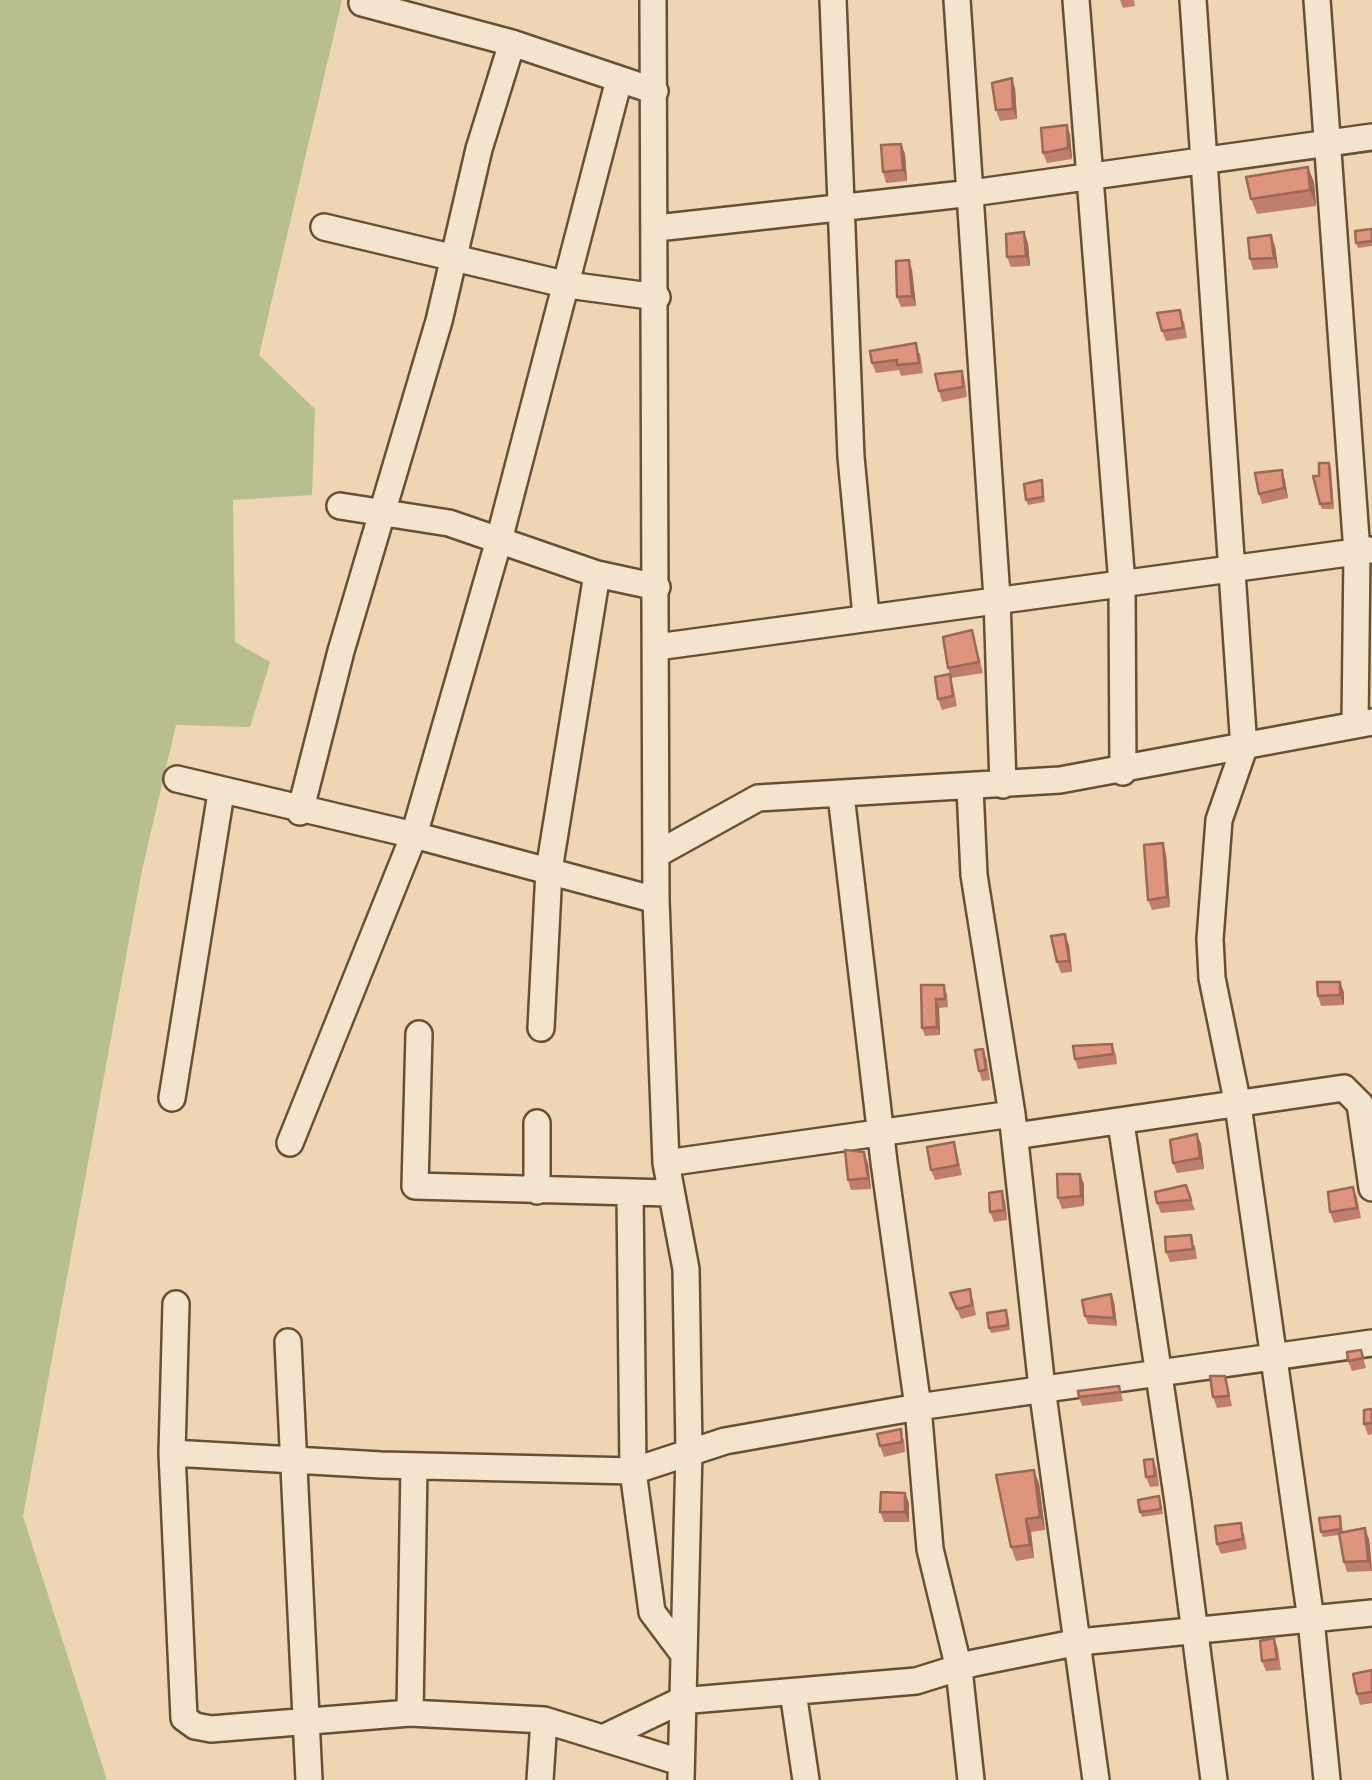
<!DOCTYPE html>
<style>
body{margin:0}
canvas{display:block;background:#eed6b4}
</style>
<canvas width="1372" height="1780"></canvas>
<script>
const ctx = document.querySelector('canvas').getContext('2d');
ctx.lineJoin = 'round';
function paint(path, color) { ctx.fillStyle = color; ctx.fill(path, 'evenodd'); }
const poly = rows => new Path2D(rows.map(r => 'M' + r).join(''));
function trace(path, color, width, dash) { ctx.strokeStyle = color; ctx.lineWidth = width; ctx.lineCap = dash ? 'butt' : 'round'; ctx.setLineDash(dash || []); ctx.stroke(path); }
const green = poly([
 [0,0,342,0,259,355,315,409,312,495,233,500,235,642,270,662,250,727,176,725,142,870,23,1516,107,1780,0,1780]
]);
const minor = poly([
 [653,0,656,900,666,1163,686,1269,689,1451,681,1780],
 [833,0,851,457,866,616],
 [957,0,997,598,1003,785],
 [1076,0,1122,584,1123,772],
 [1193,0,1244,748,1219,820,1210,939,1212,978,1238,1105,1311,1620,1327,1780],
 [1317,0,1357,552,1355,725],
 [362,3,512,43,655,91],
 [324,227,568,285,657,297],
 [657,228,972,193,1372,137],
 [340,506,449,523,597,574,657,587],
 [657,647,1370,550],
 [177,779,414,835,656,900],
 [970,788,974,875,1012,1114,1042,1388,1096,1780],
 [841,795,884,1162,918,1407,930,1549,959,1669,971,1780],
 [300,812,341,651,439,321,479,149,512,43],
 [657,854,758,798,1060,780,1372,722],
 [541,1028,549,870,597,574],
 [419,1034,415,1186,669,1193],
 [172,1098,221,793],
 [1121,1123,1178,1502,1214,1780],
 [1015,1136,1344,1088,1360,1104,1372,1188],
 [290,1143,414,835,499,540,619,80],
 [666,1163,1012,1114],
 [537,1191,537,1123],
 [630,1193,633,1471,652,1612,682,1652],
 [176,1304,172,1453,184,1718,195,1726,211,1729,410,1713,544,1720,680,1762],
 [288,1342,309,1780],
 [172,1453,381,1465,633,1471,725,1441,918,1407,1372,1343],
 [793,1692,806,1780],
 [410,1713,414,1466],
 [605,1737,680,1701,916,1681,974,1663,1079,1642,1372,1613],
 [540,1780,544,1720]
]);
const wall = poly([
 [1120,0,1134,0,1135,6,1123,8],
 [1015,88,1017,119,1000,121,996,110],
 [1067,125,1070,135,1072,159,1047,163,1043,153],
 [901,144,905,154,907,181,886,183,883,172],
 [1314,182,1316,206,1257,214,1251,199],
 [1372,229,1372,246,1358,248,1356,243],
 [1028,243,1030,266,1011,267,1007,257],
 [1275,246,1278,268,1253,270,1250,259],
 [912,270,916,306,901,307,897,297],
 [1184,321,1187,338,1166,341,1162,331],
 [920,353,923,373,901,376,899,370,876,373,872,363],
 [962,371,965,381,967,397,942,402,939,391],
 [1329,463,1331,468,1334,509,1322,509,1320,504,1319,476],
 [1282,470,1285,481,1288,498,1262,504,1259,494],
 [1042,480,1045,502,1028,505,1026,500],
 [972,630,983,673,951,678,948,668],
 [953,685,957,706,942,710,938,699],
 [1166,854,1170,907,1152,910,1148,900],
 [1069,945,1072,972,1061,973,1057,962],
 [921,985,947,993,948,1007,939,1008,940,1035,925,1036,922,1028],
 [1344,992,1344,1005,1321,1006,1318,996],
 [1112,1044,1116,1055,1117,1064,1078,1069,1075,1059],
 [983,1049,987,1060,990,1080,982,1081,979,1071],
 [1201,1144,1204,1169,1177,1173,1173,1163],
 [957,1153,962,1175,935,1180,931,1170],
 [868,1163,871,1189,851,1190,848,1180],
 [1084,1184,1084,1206,1062,1209,1058,1198],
 [1186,1185,1195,1210,1161,1213,1157,1203],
 [1353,1187,1357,1197,1361,1218,1334,1223,1330,1212],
 [1002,1191,1005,1202,1007,1220,994,1222,990,1212],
 [1195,1245,1197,1259,1170,1262,1166,1252],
 [950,1293,973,1299,976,1315,961,1319],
 [1111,1294,1114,1302,1117,1326,1088,1324,1085,1316],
 [1008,1315,1010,1330,991,1333,989,1328],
 [1361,1350,1366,1368,1352,1371,1348,1361],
 [1225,1376,1232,1406,1217,1408,1213,1397],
 [1119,1386,1123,1401,1082,1406,1079,1397],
 [1372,1409,1372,1434,1368,1435,1364,1424],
 [904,1439,905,1452,884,1457,880,1446],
 [1153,1459,1157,1470,1159,1486,1150,1487,1146,1477],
 [1039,1483,1045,1530,1031,1532,1034,1558,1016,1561,1011,1547],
 [905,1493,909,1503,909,1522,884,1522,880,1512],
 [1159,1496,1163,1514,1142,1517,1140,1512],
 [1341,1521,1343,1532,1369,1539,1372,1571,1347,1572,1344,1562,1339,1535,1323,1537,1321,1532],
 [1244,1533,1247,1549,1221,1554,1217,1544],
 [1274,1638,1278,1649,1281,1670,1266,1671,1262,1661],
 [1372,1670,1372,1703,1360,1705,1357,1694]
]);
const shadedWall = poly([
 [1012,78,1015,88,1017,119,1013,109],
 [1067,125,1070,135,1072,159,1068,148],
 [901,144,905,154,907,181,903,170],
 [1308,167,1314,182,1316,206,1310,190],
 [1024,232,1028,243,1030,266,1026,256],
 [1271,235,1275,246,1278,268,1274,258],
 [909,260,912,270,916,306,912,296],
 [1282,470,1285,481,1288,498,1284,488],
 [1163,843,1166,854,1170,907,1167,897],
 [1065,934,1069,945,1072,972,1069,961],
 [1340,982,1344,992,1344,1005,1340,995],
 [936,999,939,1008,940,1035,937,1027],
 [1197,1134,1201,1144,1204,1169,1200,1158],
 [864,1152,868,1163,871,1189,868,1178],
 [1080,1174,1084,1184,1084,1206,1081,1196],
 [1002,1191,1005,1202,1007,1220,1004,1210],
 [1111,1294,1114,1302,1117,1326,1114,1318],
 [1034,1470,1039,1483,1045,1530,1040,1517],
 [905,1493,909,1503,909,1522,905,1512],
 [1026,1519,1031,1532,1034,1558,1030,1545],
 [1365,1528,1369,1539,1372,1571,1368,1561]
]);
const building = poly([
 [1012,78,1013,109,996,110,992,83,1012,78],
 [1067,125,1068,148,1043,153,1041,128,1067,125],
 [901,144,903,170,883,172,881,145,901,144],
 [1308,167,1310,190,1251,199,1246,177,1308,167],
 [1372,229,1372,241,1356,243,1355,231,1372,229],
 [1024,232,1026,256,1007,257,1006,234,1024,232],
 [1271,235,1274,258,1250,259,1248,238,1271,235],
 [909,260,912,296,897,297,896,261,909,260],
 [1180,310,1183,328,1162,331,1157,313,1180,310],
 [916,343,919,363,897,365,897,360,872,363,870,351,916,343],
 [962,371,963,387,939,391,935,374,962,371],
 [1319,463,1329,463,1332,503,1320,504,1313,476,1319,476,1319,463],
 [1282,470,1284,488,1259,494,1255,473,1282,470],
 [1042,480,1043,497,1026,500,1024,484,1042,480],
 [972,630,979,662,948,668,943,637,972,630],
 [950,674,953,696,938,699,935,677,950,674],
 [1163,843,1167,897,1148,900,1144,845,1163,843],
 [1065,934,1069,961,1057,962,1051,936,1065,934],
 [1317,982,1340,982,1340,995,1318,996,1317,982],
 [921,985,944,985,945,999,936,999,937,1027,922,1028,921,985],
 [1112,1044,1113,1054,1075,1059,1073,1046,1112,1044],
 [983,1049,986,1070,979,1071,975,1050,983,1049],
 [1197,1134,1200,1158,1173,1163,1170,1140,1197,1134],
 [954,1142,958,1165,931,1170,927,1147,954,1142],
 [845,1150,864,1152,868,1178,848,1180,845,1150],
 [1057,1174,1080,1174,1081,1196,1058,1198,1057,1174],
 [1186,1185,1191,1200,1157,1203,1155,1192,1186,1185],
 [1353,1187,1357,1208,1330,1212,1328,1192,1353,1187],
 [1002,1191,1004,1210,990,1212,989,1193,1002,1191],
 [1191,1235,1193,1249,1166,1252,1165,1237,1191,1235],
 [970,1289,972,1305,957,1309,950,1293,970,1289],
 [1111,1294,1114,1318,1085,1316,1082,1300,1111,1294],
 [1006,1310,1008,1325,989,1328,987,1313,1006,1310],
 [1361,1350,1363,1358,1348,1361,1347,1352,1361,1350],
 [1210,1376,1225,1376,1229,1396,1213,1397,1210,1376],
 [1119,1386,1120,1392,1079,1397,1078,1391,1119,1386],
 [1372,1409,1372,1423,1364,1424,1364,1410,1372,1409],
 [901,1429,902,1442,880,1446,877,1434,901,1429],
 [1153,1459,1155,1476,1146,1477,1144,1460,1153,1459],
 [1034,1470,1040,1517,1026,1519,1030,1545,1011,1547,996,1475,1034,1470],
 [881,1492,905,1493,905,1512,880,1512,881,1492],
 [1159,1496,1161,1509,1140,1512,1138,1500,1159,1496],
 [1340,1516,1341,1529,1321,1532,1319,1518,1340,1516],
 [1241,1523,1243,1539,1217,1544,1215,1526,1241,1523],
 [1365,1528,1368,1561,1344,1562,1339,1533,1365,1528],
 [1274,1638,1277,1659,1262,1661,1260,1641,1274,1638],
 [1372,1670,1372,1692,1357,1694,1353,1674,1372,1670]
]);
paint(green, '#b8be8e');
trace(minor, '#6a5032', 30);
trace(minor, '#f4e4ce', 25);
paint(wall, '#c07f6c');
paint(shadedWall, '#9c6858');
paint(building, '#df947e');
trace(building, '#9c6858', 2.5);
</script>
